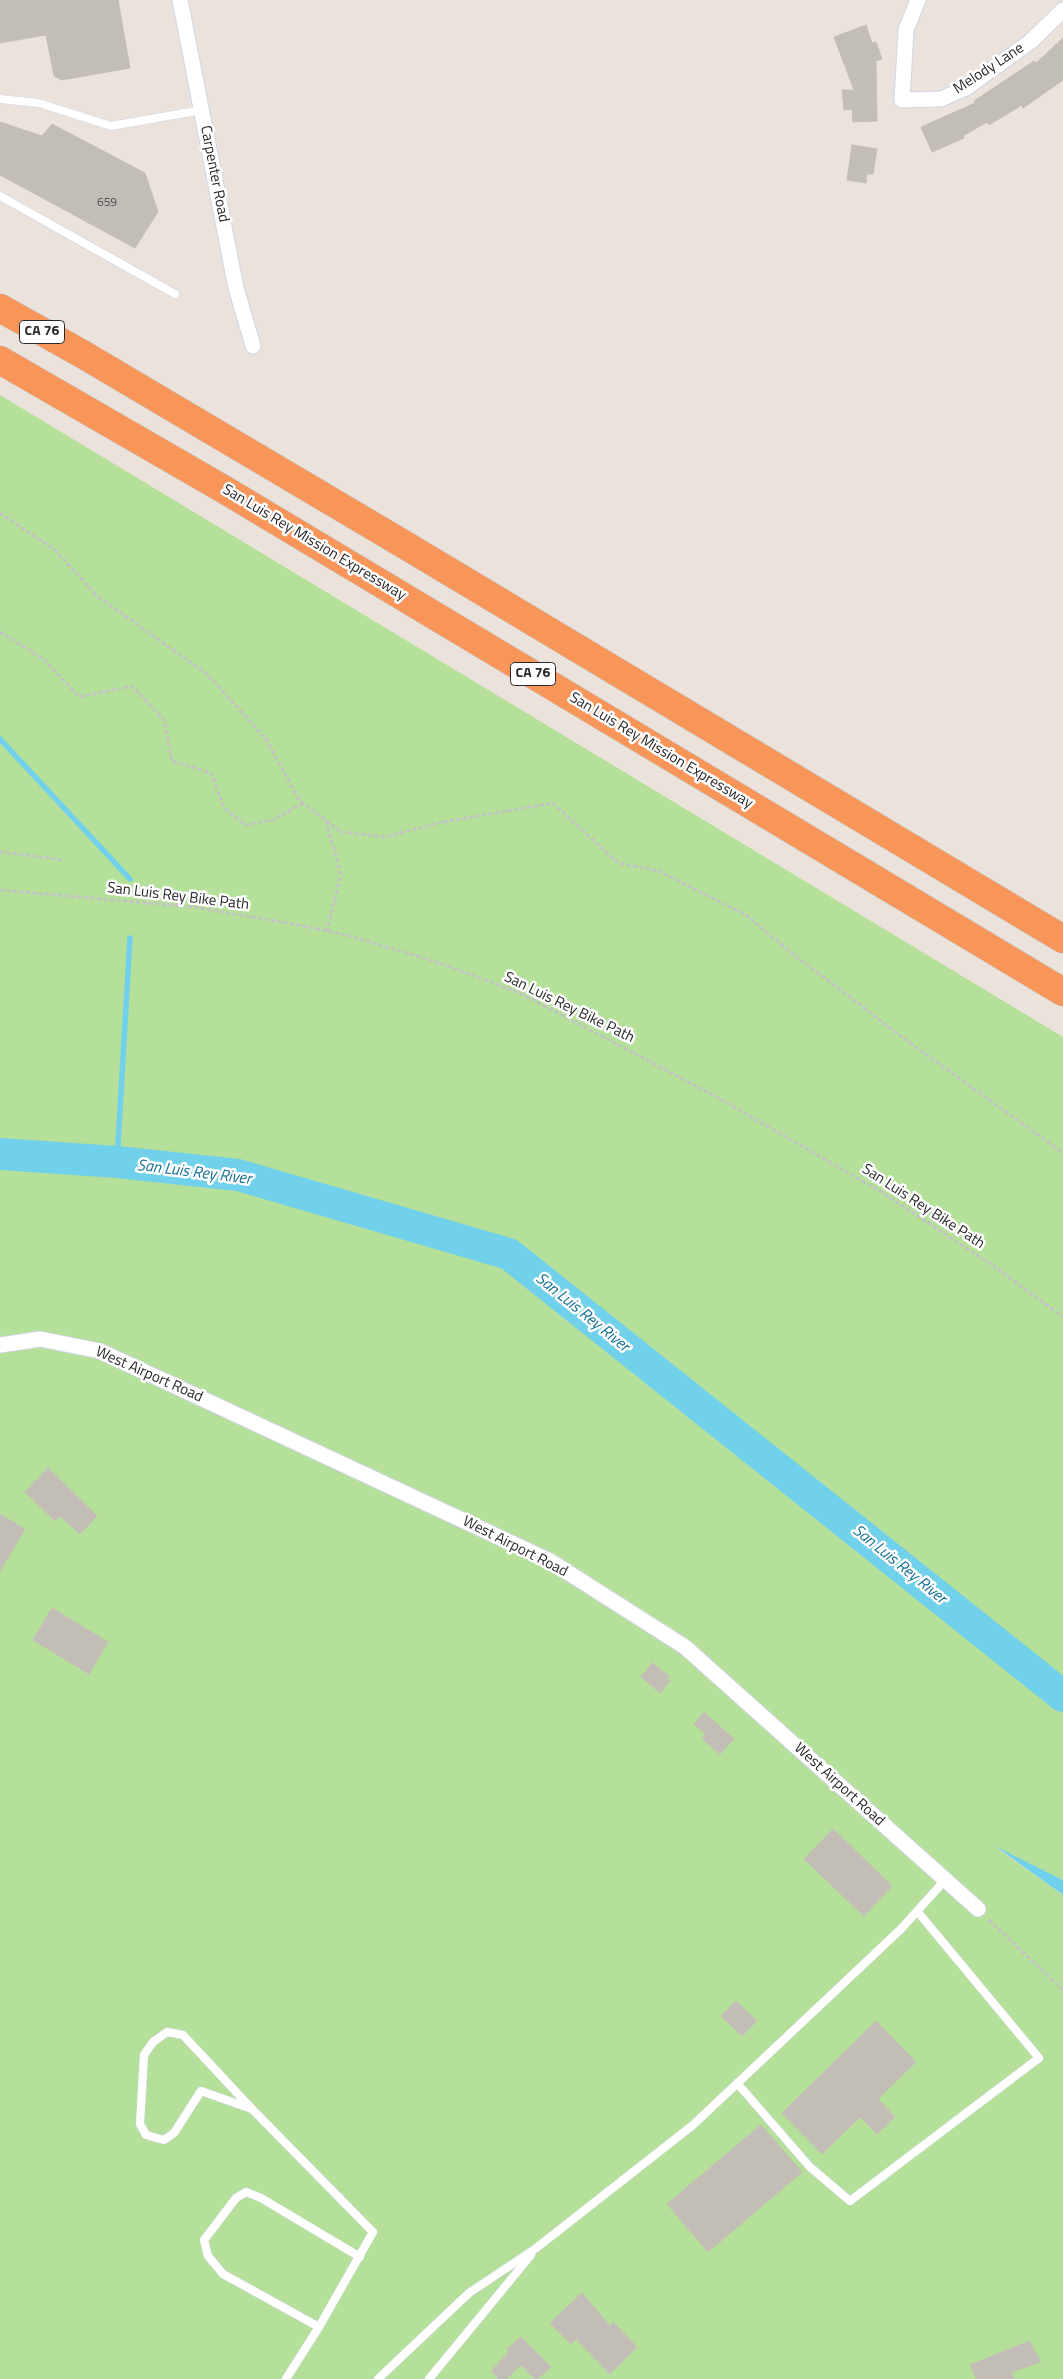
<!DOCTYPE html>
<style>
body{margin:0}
canvas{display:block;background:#ebe3db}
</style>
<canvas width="1063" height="2379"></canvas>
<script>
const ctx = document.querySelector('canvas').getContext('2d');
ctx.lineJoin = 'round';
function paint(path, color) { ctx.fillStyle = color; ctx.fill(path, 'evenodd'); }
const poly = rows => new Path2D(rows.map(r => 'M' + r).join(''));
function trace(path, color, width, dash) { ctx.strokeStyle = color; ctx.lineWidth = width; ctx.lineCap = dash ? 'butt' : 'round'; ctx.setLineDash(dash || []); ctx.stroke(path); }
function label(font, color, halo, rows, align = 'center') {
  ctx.font = font + ' "Titillium Web",sans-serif'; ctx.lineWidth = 5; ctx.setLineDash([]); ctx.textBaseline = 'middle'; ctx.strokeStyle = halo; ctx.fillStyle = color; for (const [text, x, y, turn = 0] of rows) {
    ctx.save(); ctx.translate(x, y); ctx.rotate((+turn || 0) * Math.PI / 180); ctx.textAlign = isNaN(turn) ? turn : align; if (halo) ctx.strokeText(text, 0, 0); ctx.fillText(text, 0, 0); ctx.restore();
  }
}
const green = poly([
 [0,395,1063,1037,1063,1880,998,1849,1063,1895,1063,2379,0,2379]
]);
const water = poly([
 [995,1846,1063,1880,1063,1895]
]);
const stream = poly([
 [0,739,130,879],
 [117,1162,130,938]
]);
const river = poly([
 [0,1154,117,1162,238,1175,509,1254,1063,1696]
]);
const building = poly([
 [0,0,118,0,130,68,62,80,54,76,46,35,0,43,0,0],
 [866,25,872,43,876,42,882,59,876,61,877,121,853,122,852,109,844,110,842,90,854,90,834,37,866,25],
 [1063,38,1063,80,1023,108,1022,105,989,125,987,122,963,136,964,138,932,152,921,127,975,103,974,101,1034,61,1036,63,1063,38],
 [0,122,42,136,52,124,145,173,158,212,135,248,0,175,0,122],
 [852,145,877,149,873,174,867,174,866,183,847,180,852,145],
 [48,1468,97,1516,80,1534,60,1516,55,1521,25,1492,48,1468],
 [0,1514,25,1529,0,1571,0,1514],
 [52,1608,108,1642,89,1674,33,1640,52,1608],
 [652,1663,669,1676,667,1679,670,1681,660,1693,641,1677,652,1663],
 [704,1712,734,1739,720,1754,702,1739,706,1734,694,1724,704,1712],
 [833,1829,892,1886,864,1916,804,1859,833,1829],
 [736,2001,757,2021,742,2036,721,2016,736,2001],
 [876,2021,916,2062,878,2099,895,2117,877,2134,860,2117,822,2154,782,2113,876,2021],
 [761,2125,802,2172,708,2252,667,2204,761,2125],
 [582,2293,610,2326,613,2322,637,2347,610,2374,576,2339,571,2344,550,2323,582,2293],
 [521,2337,551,2367,538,2379,535,2379,521,2365,507,2379,499,2379,491,2371,509,2352,507,2349,521,2337],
 [1029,2341,1041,2362,1011,2372,1014,2379,976,2379,970,2365,1029,2341]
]);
const path = poly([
 [0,513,55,550,97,596,207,674,266,739,299,800,341,832,385,837,438,823,553,803,618,863,659,871,746,915,797,957,902,1037,1063,1153],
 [0,632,45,660,79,697,132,686,164,720,172,761,211,773,224,808,245,825,272,820,303,803],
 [326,821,341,874,327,931],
 [0,852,65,860],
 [0,890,192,907,294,924,346,935,437,962,520,993,713,1095,880,1191,995,1267,1063,1317],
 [989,1920,1063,1990]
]);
const lane = poly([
 [0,99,39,103,111,126,202,110],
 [0,196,175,294],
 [737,2083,810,2167,850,2201,1039,2058,917,1911],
 [252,2109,201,2091,174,2133,164,2140,146,2135,140,2124,144,2055,153,2042,167,2032,183,2035,252,2109,373,2232,319,2327,286,2379],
 [319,2327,223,2274,208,2256,204,2240,236,2198,246,2192,261,2198,360,2257],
 [378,2379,469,2293,535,2249,693,2125,901,1929,945,1880],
 [429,2379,531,2255]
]);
const street = poly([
 [180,0,236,288,253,346],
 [918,0,906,30,902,100,941,99,966,88,1030,42,1063,10],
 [0,1345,40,1339,100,1351,550,1561,685,1647,978,1909]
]);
const highway = poly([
 [0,308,84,355,405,545,1063,939],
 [0,360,225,490,1063,992]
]);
const numberNames = [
 ["659",107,203]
];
const shields = [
 [42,332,45],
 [533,674,45]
];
const shieldNames = [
 ["CA 76",42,332],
 ["CA 76",533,674]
];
const streetNames = [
 ["Melody Lane",989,69,-33],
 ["Carpenter Road",214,174,79],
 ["San Luis Rey Mission Expressway",314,543,31],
 ["San Luis Rey Mission Expressway",661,751,31],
 ["San Luis Rey Bike Path",178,897,7],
 ["San Luis Rey Bike Path",569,1008,26],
 ["San Luis Rey Bike Path",923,1207,33],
 ["West Airport Road",149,1375,24],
 ["West Airport Road",515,1547,27],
 ["West Airport Road",839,1785,42]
];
const waterNames = [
 ["San Luis Rey River",194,1173,7],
 ["San Luis Rey River",582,1313,39],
 ["San Luis Rey River",899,1565,39]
];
paint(green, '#b5e099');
paint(water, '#71d1ea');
trace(stream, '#71d1ea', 5.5);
trace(river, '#71d1ea', 32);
paint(building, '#c3bdb8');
trace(building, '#c6bfb5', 1);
trace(lane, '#d1d5e2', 9);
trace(street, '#d1d5e2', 17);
trace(highway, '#c3c3c3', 29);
trace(path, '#c3c3c3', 3, [4, 2.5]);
trace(lane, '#fff', 8);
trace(street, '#fff', 15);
trace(highway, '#f89559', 28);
label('12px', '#504e4d', null, numberNames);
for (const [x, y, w] of shields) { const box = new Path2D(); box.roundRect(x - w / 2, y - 11.5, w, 23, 4); ctx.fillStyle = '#fff'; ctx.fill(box); trace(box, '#292929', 1); }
label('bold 14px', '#292929', null, shieldNames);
label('15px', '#292929', '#fff', streetNames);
label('italic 16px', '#126f95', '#fff', waterNames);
</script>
